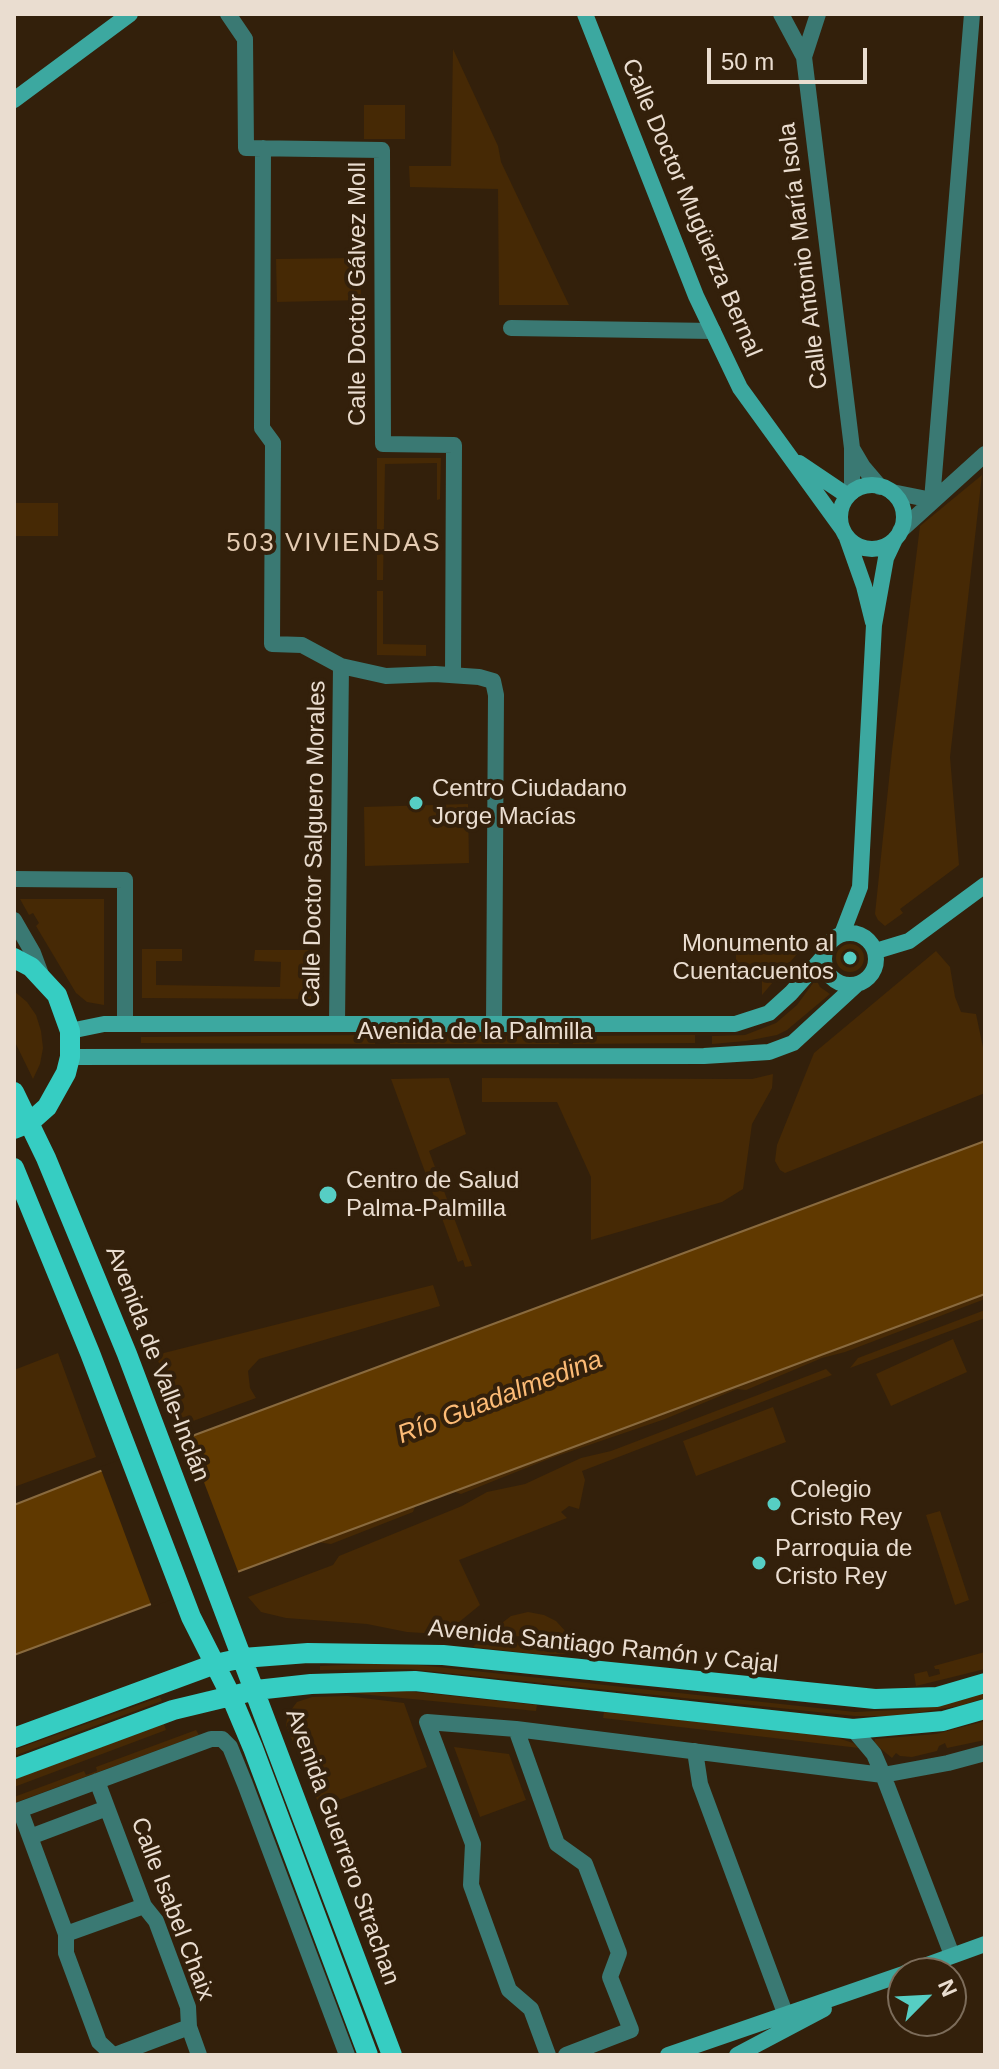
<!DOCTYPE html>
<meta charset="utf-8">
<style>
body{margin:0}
#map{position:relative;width:999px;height:2069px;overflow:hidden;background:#33200b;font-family:Arial,sans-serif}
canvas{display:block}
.frame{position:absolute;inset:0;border:16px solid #eaddd0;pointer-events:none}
.north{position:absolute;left:887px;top:1957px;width:80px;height:80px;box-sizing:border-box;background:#33200b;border:2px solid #7c6c5a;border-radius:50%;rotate:66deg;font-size:22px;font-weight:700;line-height:32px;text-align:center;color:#eaddd0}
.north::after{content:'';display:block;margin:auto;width:28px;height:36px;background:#56cec4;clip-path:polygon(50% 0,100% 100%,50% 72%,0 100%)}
.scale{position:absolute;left:707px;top:48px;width:160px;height:36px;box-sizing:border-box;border:4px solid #eaddd0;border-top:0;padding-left:10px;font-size:24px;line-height:28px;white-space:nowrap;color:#eaddd0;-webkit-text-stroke:6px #33200b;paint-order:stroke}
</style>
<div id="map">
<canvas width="999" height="2069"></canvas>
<div class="frame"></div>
<div class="north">N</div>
<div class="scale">50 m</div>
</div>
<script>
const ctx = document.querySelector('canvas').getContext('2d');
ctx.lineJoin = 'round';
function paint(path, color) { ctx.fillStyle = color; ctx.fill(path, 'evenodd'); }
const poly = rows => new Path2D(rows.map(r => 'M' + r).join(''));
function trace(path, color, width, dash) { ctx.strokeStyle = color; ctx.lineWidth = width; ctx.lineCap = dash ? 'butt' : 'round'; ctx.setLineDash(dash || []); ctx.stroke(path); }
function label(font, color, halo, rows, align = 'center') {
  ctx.font = font + ' Arial,sans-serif'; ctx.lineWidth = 8; ctx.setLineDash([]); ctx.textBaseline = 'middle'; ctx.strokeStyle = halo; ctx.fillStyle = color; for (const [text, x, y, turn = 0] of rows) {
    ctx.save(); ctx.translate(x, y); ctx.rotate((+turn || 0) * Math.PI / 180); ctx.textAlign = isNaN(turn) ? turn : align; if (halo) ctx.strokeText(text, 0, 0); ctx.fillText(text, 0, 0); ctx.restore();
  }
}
const green = poly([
 [453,49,498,146,501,162,569,305,499,305,498,189,410,187,409,166,451,166],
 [364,105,405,105,405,139,364,139],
 [360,258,361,300,277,302,276,259],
 [377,458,441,458,440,499,437,500,437,463,385,464,383,580,377,580],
 [982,475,950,757,959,865,900,909,903,913,885,926,878,920,875,914,892,751,920,526],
 [14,503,58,503,58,536,14,536],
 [377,591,383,591,383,644,426,645,426,656,377,655],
 [468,804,469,863,365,866,364,807],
 [20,899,104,899,104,1005,87,1002,76,993,36,926,39,923,33,913,29,915],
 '836 958a14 14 0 1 1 28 0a14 14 0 1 1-28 0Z',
 [142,949,182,949,182,961,156,961,156,985,280,987,281,962,254,961,255,950,311,950,311,999,142,998],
 [936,951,950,967,955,997,961,1012,976,1014,985,1057,985,1093,785,1173,780,1170,775,1161,777,1145,814,1053],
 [736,953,762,953,797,954,762,995,762,965,736,965],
 [816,979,820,987,830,994,787,1030,777,1035,746,1041,712,1044,712,1036,745,1035,776,1023,797,1005],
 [14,991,27,1002,36,1015,41,1031,43,1048,40,1064,33,1079,14,1040],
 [375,1035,375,1044,141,1043,141,1037],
 [695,1035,695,1043,573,1044,572,1040,574,1036],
 [390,1036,559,1036,561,1041,559,1044,390,1044],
 [773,1074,772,1088,752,1124,743,1189,722,1202,591,1240,591,1177,557,1102,482,1102,482,1078,729,1079,752,1079],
 [449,1078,466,1134,429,1151,472,1266,465,1267,463,1260,458,1262,391,1079],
 [433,1285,440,1306,259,1359,248,1371,250,1388,256,1398,182,1425,156,1355],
 [985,1294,985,1299,845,1352,822,1358,746,1390,737,1389,665,1419,551,1458,461,1494,452,1491],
 [985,1310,985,1318,850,1368,858,1358],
 [953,1339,967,1372,891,1406,876,1374],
 [58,1353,96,1457,14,1487,14,1370],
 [826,1369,832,1375,582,1471,585,1480,579,1509,569,1506,561,1512,567,1518,459,1560,480,1605,453,1627,439,1634,407,1632,367,1624,286,1618,261,1612,248,1597,333,1565,339,1556,462,1506,487,1492,525,1484,581,1458,611,1451],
 [773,1407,786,1442,696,1476,683,1441],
 [416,1504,413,1512,331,1544,316,1542],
 [940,1511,969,1600,955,1605,926,1515],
 [528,1612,544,1615,556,1621,569,1635,484,1637,511,1616],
 [574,1641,584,1654,536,1654,473,1647,477,1643],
 [985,1652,985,1669,916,1686,914,1674,927,1671,929,1677,940,1674,939,1669,935,1669,934,1666],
 [365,1664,410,1664,855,1712,916,1709,985,1693,985,1698,959,1706,916,1713,890,1716,855,1716,409,1669,320,1670,320,1666],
 [397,1690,537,1705,536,1711,350,1693,350,1691],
 [347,1696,404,1703,427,1767,320,1807,286,1725,288,1714,297,1702,312,1697],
 [160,1697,162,1701,14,1756,14,1750],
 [604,1712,832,1736,853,1743,859,1748,603,1718],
 [985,1721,985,1740,947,1748,945,1743,939,1746,937,1751,912,1757,900,1756,896,1753,892,1758,874,1743,875,1739,936,1734],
 [164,1724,166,1730,14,1787,14,1779],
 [196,1730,199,1735,14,1803,14,1797,84,1771,86,1775,97,1771,96,1767],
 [454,1747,509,1754,526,1800,480,1817]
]);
const water = poly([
 [985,1141,985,1294,14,1655,14,1505,149,1452,985,1141]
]);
const pier = poly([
 [186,1435,239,1574,152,1607,100,1467]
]);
const street = poly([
 [228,14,245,39,246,148,382,150,383,444,454,445,453,675],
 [781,14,804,57,818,14],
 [804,57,852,448,852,492],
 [263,148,262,428,273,443,272,644,302,645,341,666,386,676,435,674,479,677,493,681,496,695,494,1024],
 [511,328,713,331],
 [853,450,863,467,880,487],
 [892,492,932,500],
 [932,500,972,14],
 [900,531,985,454],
 [14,879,125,880,125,1024],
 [14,920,33,953,42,977],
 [337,1023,341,666],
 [516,1729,557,1844,585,1864,619,1953,610,1977,631,2030,566,2055],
 [853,1729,874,1754,883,1775,952,1955],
 [695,1751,700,1784,785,2013],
 [97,1781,144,1906,156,1921,188,2007,189,2027,199,2055],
 [20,1810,66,1934,66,1953,99,2042,113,2055],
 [14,1812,211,1739,222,1739,230,1747,245,1784,347,2055],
 [30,1837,107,1808],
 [66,1934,144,1906],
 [115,2055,189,2027],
 [548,2055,531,2009,509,1990,471,1885,473,1844,427,1722,516,1729,883,1775,948,1763,985,1753]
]);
const secondary = poly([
 [585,14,696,296,740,388,843,530],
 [14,100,130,14],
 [799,463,848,496],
 '840 517a32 32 0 1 1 64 0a32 32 0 1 1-64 0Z',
 [847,538,864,586,873,622],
 '824 959a26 26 0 1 1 52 0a26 26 0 1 1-52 0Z',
 [842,934,860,887,874,625,886,558,895,539],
 [876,951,909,941,985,885],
 [70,1031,104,1024,735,1024,769,1013,791,993,824,956],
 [70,1057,704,1056,769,1052,793,1043,856,985],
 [905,1973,985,1944],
 [668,2055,903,1974],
 [737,2055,824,2009]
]);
const primary = poly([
 [14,958,31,967,57,995,70,1031,70,1057,66,1073,47,1107,29,1123,14,1129],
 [14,1092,46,1158,127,1354,392,2055],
 [14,1168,90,1353,191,1617,231,1696,253,1748,368,2055],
 [14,1738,215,1664,243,1658,308,1653,443,1655,875,1699,937,1697,985,1683],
 [14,1769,173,1710,256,1690,311,1684,415,1681,853,1729,943,1721,985,1709]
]);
const markers = [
 [416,803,8,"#56cec4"],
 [850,958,8,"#56cec4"],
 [328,1195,10,"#56cec4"],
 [774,1504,8,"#56cec4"],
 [759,1563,8,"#56cec4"]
];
const streetNames = [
 ["Calle Doctor Mugüerza Bernal",691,208,67],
 ["Calle Antonio María Isola",804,256,-97],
 ["Calle Doctor Gálvez Moll",358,294,-90],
 ["Calle Doctor Salguero Morales",315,844,-89],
 ["Avenida de la Palmilla",475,1032],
 ["Avenida de Valle-Inclán",157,1364,69],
 ["Avenida Santiago Ramón y Cajal",603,1647,6],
 ["Avenida Guerrero Strachan",342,1847,70],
 ["Calle Isabel Chaix",172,1909,69]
];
const poiNames = [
 ["Centro Ciudadano",432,789],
 ["Jorge Macías",432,817],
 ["Monumento al",834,944,"right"],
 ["Cuentacuentos",834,972,"right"],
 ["Centro de Salud",346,1181],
 ["Palma-Palmilla",346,1209],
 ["Colegio",790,1490],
 ["Cristo Rey",790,1518],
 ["Parroquia de",775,1549],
 ["Cristo Rey",775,1577]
];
const neighbourhoodNames = [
 ["503 VIVIENDAS",334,544]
];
const waterNames = [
 ["Río Guadalmedina",500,1398,-21]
];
paint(green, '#462905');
paint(water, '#603900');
trace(water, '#896a3e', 2);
paint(pier, '#33200b');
trace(street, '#3a7973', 16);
trace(secondary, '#3ca8a0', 16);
trace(primary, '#36cdc2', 20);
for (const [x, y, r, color] of markers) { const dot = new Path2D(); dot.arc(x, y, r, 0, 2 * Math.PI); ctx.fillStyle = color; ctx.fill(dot); trace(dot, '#33200b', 3); }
label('24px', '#eaddd0', '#33200b', streetNames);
label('24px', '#eaddd0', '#33200b', poiNames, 'left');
ctx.letterSpacing = '2px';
label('26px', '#e4cbb2', '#33200b', neighbourhoodNames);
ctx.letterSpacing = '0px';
label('italic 26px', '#fcbb76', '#33200b', waterNames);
</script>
